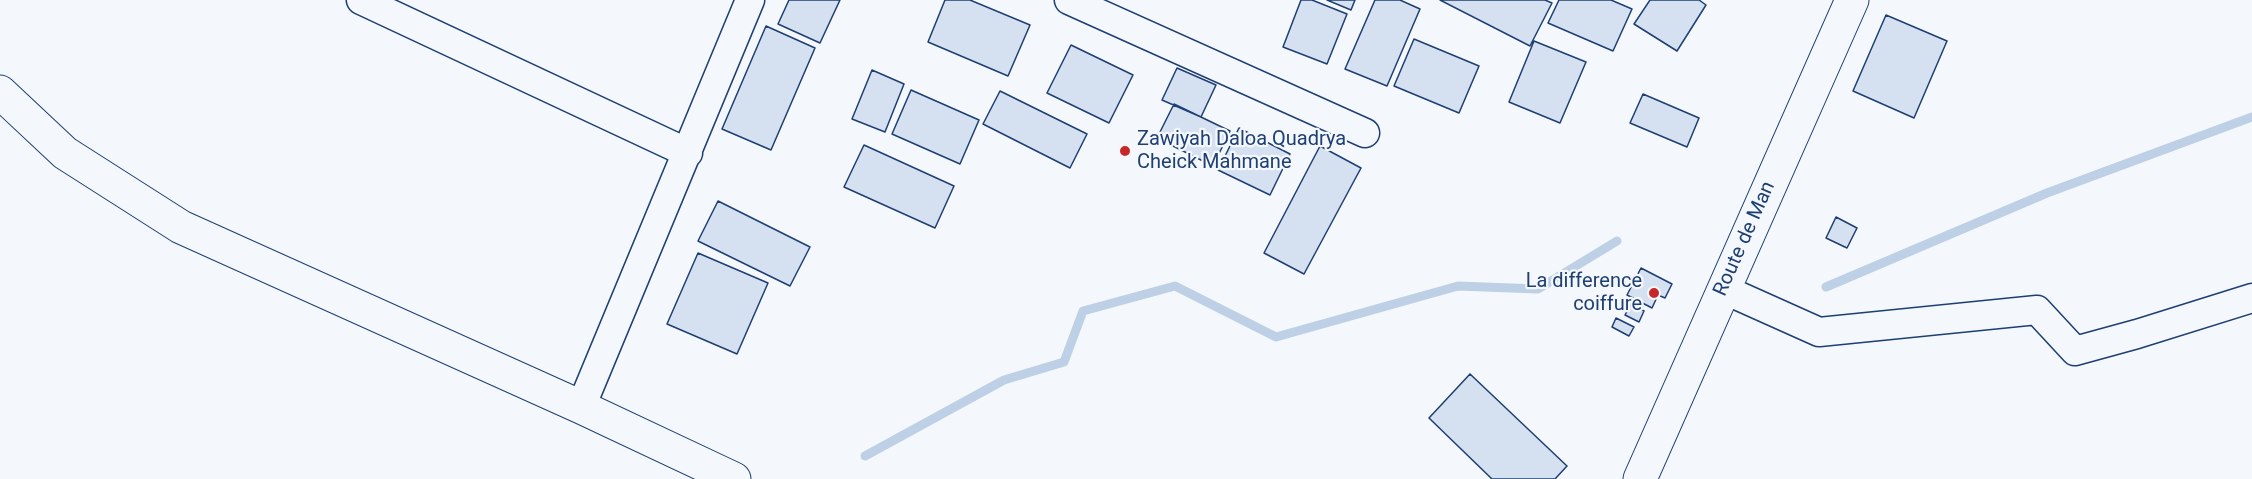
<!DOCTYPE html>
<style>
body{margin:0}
canvas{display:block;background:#f4f7fb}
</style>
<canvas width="2252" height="479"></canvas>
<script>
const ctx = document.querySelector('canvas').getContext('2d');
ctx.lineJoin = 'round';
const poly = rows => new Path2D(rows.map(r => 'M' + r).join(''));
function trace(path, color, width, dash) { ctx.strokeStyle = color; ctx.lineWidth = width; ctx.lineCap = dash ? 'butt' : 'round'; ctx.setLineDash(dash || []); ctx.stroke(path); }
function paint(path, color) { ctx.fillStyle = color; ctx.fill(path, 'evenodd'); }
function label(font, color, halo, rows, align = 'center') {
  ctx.font = font + ' Roboto,sans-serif'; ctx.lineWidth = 4.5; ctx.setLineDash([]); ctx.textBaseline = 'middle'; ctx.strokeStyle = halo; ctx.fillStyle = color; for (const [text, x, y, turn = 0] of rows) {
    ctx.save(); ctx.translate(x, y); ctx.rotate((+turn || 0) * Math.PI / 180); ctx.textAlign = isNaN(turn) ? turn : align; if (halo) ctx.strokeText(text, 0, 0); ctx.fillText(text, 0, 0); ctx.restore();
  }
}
const stream = poly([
 [1826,287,2047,193,2252,117],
 [865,456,1004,380,1064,362,1083,311,1175,286,1276,337,1458,286,1538,289,1617,241]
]);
const building = poly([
 [789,0,840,0,820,43,778,24,789,0],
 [945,0,970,0,1030,25,1008,76,928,42,945,0],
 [1301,0,1312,0,1347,14,1327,64,1283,47,1301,0],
 [1327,0,1355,0,1351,10,1327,0],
 [1375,0,1400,0,1420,9,1387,86,1345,69,1375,0],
 [1440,0,1545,0,1552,3,1530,46,1440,0],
 [1559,0,1611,0,1632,9,1613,51,1548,23,1559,0],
 [1650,0,1699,0,1706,5,1677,51,1634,24,1650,0],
 [1886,15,1947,41,1914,118,1853,91,1886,15],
 [766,26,815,48,771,150,722,129,766,26],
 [1414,39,1479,66,1459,113,1394,86,1414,39],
 [1534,41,1586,62,1560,123,1509,102,1534,41],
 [1071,45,1133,75,1109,123,1047,93,1071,45],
 [1177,68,1216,85,1201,117,1162,100,1177,68],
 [872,70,904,84,885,132,852,119,872,70],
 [911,90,979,120,960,164,892,134,911,90],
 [1000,91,1087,134,1070,168,983,124,1000,91],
 [1643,94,1699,118,1687,147,1630,123,1643,94],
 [1174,104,1230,131,1213,166,1157,138,1174,104],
 [1239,128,1290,154,1270,195,1218,170,1239,128],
 [864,145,954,186,935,228,844,187,864,145],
 [1320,146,1361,168,1304,274,1264,253,1320,146],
 [718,201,810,247,790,286,698,241,718,201],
 [1836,217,1857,228,1847,248,1826,238,1836,217],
 [698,253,768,283,737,354,667,324,698,253],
 [1641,268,1672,284,1665,298,1658,295,1652,308,1627,295,1641,268],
 [1631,304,1644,311,1639,322,1625,315,1631,304],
 [1616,318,1634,327,1629,336,1612,327,1616,318],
 [1470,374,1567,466,1555,479,1492,479,1429,418,1470,374]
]);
const street = poly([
 [361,0,688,153],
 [1069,0,1365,133],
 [1723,289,1819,332,2037,310,2075,351,2137,334,2252,298],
 [581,407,750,0]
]);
const secondary = poly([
 [0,92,65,153,181,227,581,407,734,479]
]);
const highway = poly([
 [1640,479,1852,0]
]);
const markers = [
 [1125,151,6,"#c62828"],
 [1654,293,6,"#c62828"]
];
const poiNames = [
 ["Zawiyah Daloa Quadrya",1137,140],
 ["Cheick Mahmane",1137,163],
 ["La difference",1642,282,"right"],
 ["coiffure",1642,305,"right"]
];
const streetNames = [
 ["Route de Man",1745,239,-66]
];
trace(stream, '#bed0e5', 9);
paint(building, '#d5e0f0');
trace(building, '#1d3f73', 1.5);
trace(street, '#1d3f73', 31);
trace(secondary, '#1d3f73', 35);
trace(highway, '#1d3f73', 35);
trace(street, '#f4f7fb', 28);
trace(secondary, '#f4f7fb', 33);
trace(highway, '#f4f7fb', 33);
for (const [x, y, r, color] of markers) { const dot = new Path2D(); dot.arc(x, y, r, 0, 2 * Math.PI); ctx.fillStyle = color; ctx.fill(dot); trace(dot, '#f4f7fb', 2); }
label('20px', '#1d3f73', '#f4f7fb', poiNames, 'left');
label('20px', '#1d3f73', '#f4f7fb', streetNames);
</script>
